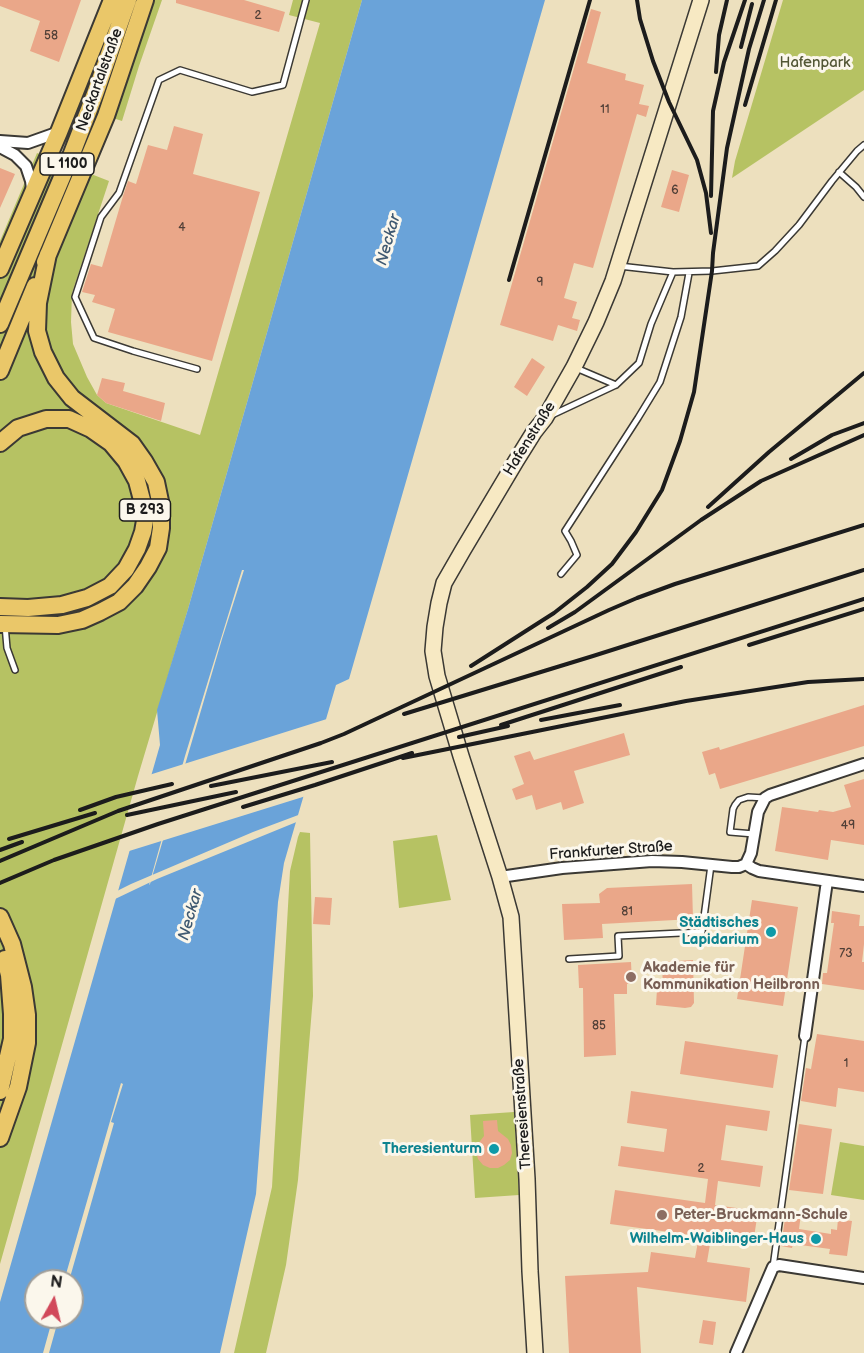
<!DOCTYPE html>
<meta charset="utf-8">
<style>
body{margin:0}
#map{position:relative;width:864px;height:1353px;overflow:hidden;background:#ede0be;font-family:"Balsamiq Sans",sans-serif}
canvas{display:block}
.north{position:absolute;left:24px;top:1269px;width:60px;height:60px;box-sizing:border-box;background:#fbf7ec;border:2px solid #a29f99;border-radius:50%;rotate:8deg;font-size:16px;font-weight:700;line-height:24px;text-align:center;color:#1c1c1c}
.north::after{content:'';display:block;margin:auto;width:21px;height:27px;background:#d1495b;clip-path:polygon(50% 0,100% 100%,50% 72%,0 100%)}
</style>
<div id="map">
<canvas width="864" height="1353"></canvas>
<div class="north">N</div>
</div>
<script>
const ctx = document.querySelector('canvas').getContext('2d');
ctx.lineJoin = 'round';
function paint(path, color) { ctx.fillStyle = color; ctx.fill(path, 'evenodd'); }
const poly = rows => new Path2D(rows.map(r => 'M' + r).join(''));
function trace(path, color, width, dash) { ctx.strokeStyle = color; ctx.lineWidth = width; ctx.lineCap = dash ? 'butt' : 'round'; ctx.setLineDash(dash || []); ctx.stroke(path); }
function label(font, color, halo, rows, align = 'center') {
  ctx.font = font + ' "Balsamiq Sans",sans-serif'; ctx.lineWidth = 6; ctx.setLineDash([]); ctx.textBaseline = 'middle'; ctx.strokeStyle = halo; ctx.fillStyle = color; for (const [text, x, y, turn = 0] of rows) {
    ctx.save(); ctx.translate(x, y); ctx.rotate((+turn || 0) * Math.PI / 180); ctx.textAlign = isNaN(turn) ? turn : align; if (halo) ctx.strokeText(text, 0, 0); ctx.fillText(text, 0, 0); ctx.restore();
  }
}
const green = poly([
 [152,0,162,0,139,66,122,121,113,118],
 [293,0,362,0,188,609,138,776,0,1264,0,241,37,153,109,181,72,293,71,322,73,344,87,377,97,395,106,403,200,435,320,23,289,15],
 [783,0,864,0,864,90,732,178,735,161],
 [300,832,310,833,313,996,298,1180,286,1265,266,1353,234,1353,272,1187,290,871,298,837],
 [437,835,451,900,399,908,393,841],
 [514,1112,519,1195,475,1198,470,1115],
 [840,1142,864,1146,864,1200,831,1195]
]);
const water = poly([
 [362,0,545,0,349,679,336,685,284,863,278,902,256,1194,220,1353,49,1353,59,1317,72,1317,72,1281,69,1281,114,1123,111,1122,123,1084,121,1083,64,1281,36,1281,36,1317,53,1317,43,1353,0,1353,0,1302,160,745,157,710,188,609],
 [242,570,244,570,222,639,150,884,149,885,185,756]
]);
const pier = poly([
 [330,718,306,796,126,852,149,775],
 [301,814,299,821,157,879,113,900,115,892,131,884,253,832]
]);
const building = poly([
 [0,0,81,0,59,62,30,51,40,21,0,6],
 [176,0,244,0,285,12,279,32,176,3],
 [591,9,601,12,587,63,626,74,625,80,644,85,639,104,649,106,646,117,637,114,593,268,574,263,564,298,577,302,572,318,580,320,577,331,558,325,553,341,500,325],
 [174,126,203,134,193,174,260,192,212,361,108,332,115,309,92,302,95,295,82,292,91,264,102,267,123,196,128,181,136,184,148,145,167,150],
 [0,168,15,174,0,208],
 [672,170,689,175,679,212,661,207],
 [532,358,545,367,527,396,514,387],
 [102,378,125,383,123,391,165,403,161,421,106,403,97,395],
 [864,705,864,746,720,789,715,773,709,775,702,752,719,747,720,750],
 [624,733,630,755,574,771,584,803,563,810,561,802,536,810,532,795,516,800,512,789,524,784,514,756,530,751,534,760],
 [864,779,864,845,831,840,828,860,775,851,782,807,818,812,819,810,833,812,851,807,844,785],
 [692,884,693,919,602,924,603,938,564,940,562,904,600,903,599,894,607,888],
 [315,897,332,898,330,925,313,924],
 [752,900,798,907,783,1006,737,999],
 [832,911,860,915,859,926,864,926,864,944,862,962,864,962,864,990,822,984,823,973,827,973,834,923,831,923],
 [693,960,694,1003,691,1007,685,1008,656,1005,657,989,663,989,662,962],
 [631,962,632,983,627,984,627,994,614,994,616,1055,584,1057,583,988,579,988,578,965],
 [817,1034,864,1041,864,1092,838,1088,836,1107,801,1101,806,1068,811,1069],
 [685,1041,778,1055,773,1088,680,1074],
 [631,1091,770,1111,767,1131,726,1125,721,1160,763,1166,760,1187,718,1181,715,1205,758,1211,753,1244,711,1238,707,1262,750,1268,746,1302,637,1287,641,1353,569,1353,565,1276,648,1272,651,1252,695,1258,699,1236,610,1224,615,1190,705,1203,708,1179,618,1166,621,1146,664,1152,667,1129,627,1123],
 [497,1120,498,1131,508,1139,511,1145,512,1153,510,1160,504,1165,498,1168,490,1168,483,1165,478,1159,476,1152,477,1145,484,1136,483,1121],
 [799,1124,832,1129,823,1194,789,1190],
 [786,1212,801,1214,799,1229,831,1234,831,1229,837,1230,838,1219,852,1221,847,1256,829,1254,830,1249,793,1244,792,1248,781,1246],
 [703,1320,716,1322,713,1345,699,1343]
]);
const lane = poly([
 [839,172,856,187,864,197],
 [619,266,673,272],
 [576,368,616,385],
 [197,369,133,351,94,338,75,297,101,217,119,193,159,80,180,70,252,92,283,85,306,0],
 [552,415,616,385,639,363,651,324,673,272,712,271,758,266,775,251,799,225,832,181,857,151,864,145],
 [561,574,577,555,571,541,565,531,638,418,660,382,681,317,689,273],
 [5,625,7,648,15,670],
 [754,834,730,832,733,809,735,805,739,800,748,797,765,798],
 [569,959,619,956,618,936,702,932,711,865],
 [773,1267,805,1036]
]);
const street = poly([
 [0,141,28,143,59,132],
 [0,147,15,155,26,166,31,181,32,189],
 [746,864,751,853,758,812,765,798,770,795,864,764],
 [746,864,752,868,759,871,864,886],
 [500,877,562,868,652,861,682,862,732,867,739,867,746,864],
 [805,1036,827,881],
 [736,1353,773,1267,779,1265,864,1278]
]);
const secondary = poly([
 [535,1353,530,1271,527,1179,511,917,500,877,461,756,437,676,433,651,435,627,439,603,444,583,463,550,516,461,534,432,545,418,574,367,596,322,613,281,701,0]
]);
const primary = poly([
 [45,262,106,116,145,0],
 [0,269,59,132,112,0],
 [0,324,71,156,95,94,128,0],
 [0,371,35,286],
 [0,443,18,428,46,419,69,419,91,429,111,443,126,461,137,481,146,515,143,532,137,549,126,569,110,586,87,598,62,605,28,608,0,607],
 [0,624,58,625,82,620,100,612,119,602,135,586,148,567,158,548,161,528,161,506,156,482,144,461,132,444,72,398,56,378,43,352,37,331,38,303,48,254],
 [0,917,12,944,23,987,27,1015,27,1043,18,1087,0,1138],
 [0,1091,12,1039,12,1014,9,975,5,959]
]);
const rail = poly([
 [637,0,640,19,653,61,669,102,697,160,706,193,711,233],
 [741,47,752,4],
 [716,72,719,35,727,0],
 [745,105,776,0],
 [711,196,713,111,724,62,745,0],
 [509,280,590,0],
 [791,459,832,435,864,423],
 [708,507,769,452,864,373],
 [548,628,575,612,701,520,761,481,864,435],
 [749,645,864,609],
 [471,666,554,613,587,587,612,564,636,532,662,490,680,441,694,392,712,271,713,253,727,148,749,49,764,0],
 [404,714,593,656,864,570],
 [541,720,620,705],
 [501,725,681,667],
 [459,737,508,726],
 [403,758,686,701,808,682,864,679],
 [211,786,332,762],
 [243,807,315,785,412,753],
 [80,810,116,797,172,784],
 [127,815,236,792],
 [9,839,95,813],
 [0,850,22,842],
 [0,861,118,811,321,743,344,734,609,610,637,598,675,584,864,525],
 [0,883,54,860,158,824,864,599]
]);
const markers = [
 [771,932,6,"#0f9aa8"],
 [631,977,6,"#8d6e63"],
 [494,1149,6,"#0f9aa8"],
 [662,1215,6,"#8d6e63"],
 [816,1239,6,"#0f9aa8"]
];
const numberNames = [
 ["2",258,16],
 ["58",51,36],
 ["11",605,110],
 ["6",675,191],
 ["4",182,228],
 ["9",540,283],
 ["49",848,826],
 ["81",627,912],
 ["73",846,954],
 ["85",599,1026],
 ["1",846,1064],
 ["2",701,1169]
];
const shields = [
 [67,164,54],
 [145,510,51]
];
const shieldNames = [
 ["L 1100",67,164],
 ["B 293",145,510]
];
const parkNames = [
 ["Hafenpark",815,63]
];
const streetNames = [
 ["Neckartalstraße",100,80,-70],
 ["Hafenstraße",530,439,-58],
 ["Frankfurter Straße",611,851,-4],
 ["Theresienstraße",523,1114,-94]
];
const cultureNames = [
 ["Städtisches",759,923],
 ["Lapidarium",759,940],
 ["Theresienturm",482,1149],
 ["Wilhelm-Waiblinger-Haus",804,1239]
];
const educationNames = [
 ["Akademie für",643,968],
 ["Kommunikation Heilbronn",643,985],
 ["Peter-Bruckmann-Schule",674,1215]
];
const waterNames = [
 ["Neckar",389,240,-74],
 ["Neckar",191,915,-74]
];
paint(green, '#b6c263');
paint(water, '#6aa3d9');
paint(pier, '#ede0be');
paint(building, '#eaa789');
trace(lane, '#3b3934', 8);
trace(street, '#3b3934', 14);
trace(secondary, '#3b3934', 18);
trace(primary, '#3b3934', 20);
trace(lane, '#fff', 5);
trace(street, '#fff', 10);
trace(secondary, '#f7e9c3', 15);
trace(primary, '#eac769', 16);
trace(rail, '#1c1c1c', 4);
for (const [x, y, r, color] of markers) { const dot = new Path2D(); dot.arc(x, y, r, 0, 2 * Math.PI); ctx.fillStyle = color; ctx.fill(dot); trace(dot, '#fbf7ec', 2); }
label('12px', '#503f37', null, numberNames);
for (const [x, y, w] of shields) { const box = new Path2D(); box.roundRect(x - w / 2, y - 11, w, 22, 4.5); ctx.fillStyle = '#fbf7ec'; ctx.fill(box); trace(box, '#1c1c1c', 1.5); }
label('bold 14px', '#1c1c1c', null, shieldNames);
label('15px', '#525635', '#fbf7ec', parkNames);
label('15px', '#1c1c1c', '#fbf7ec', streetNames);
label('bold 15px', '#0d838f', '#fbf7ec', cultureNames, 'right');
label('bold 15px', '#785e54', '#fbf7ec', educationNames, 'left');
label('italic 16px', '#3f5971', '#fbf7ec', waterNames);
</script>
